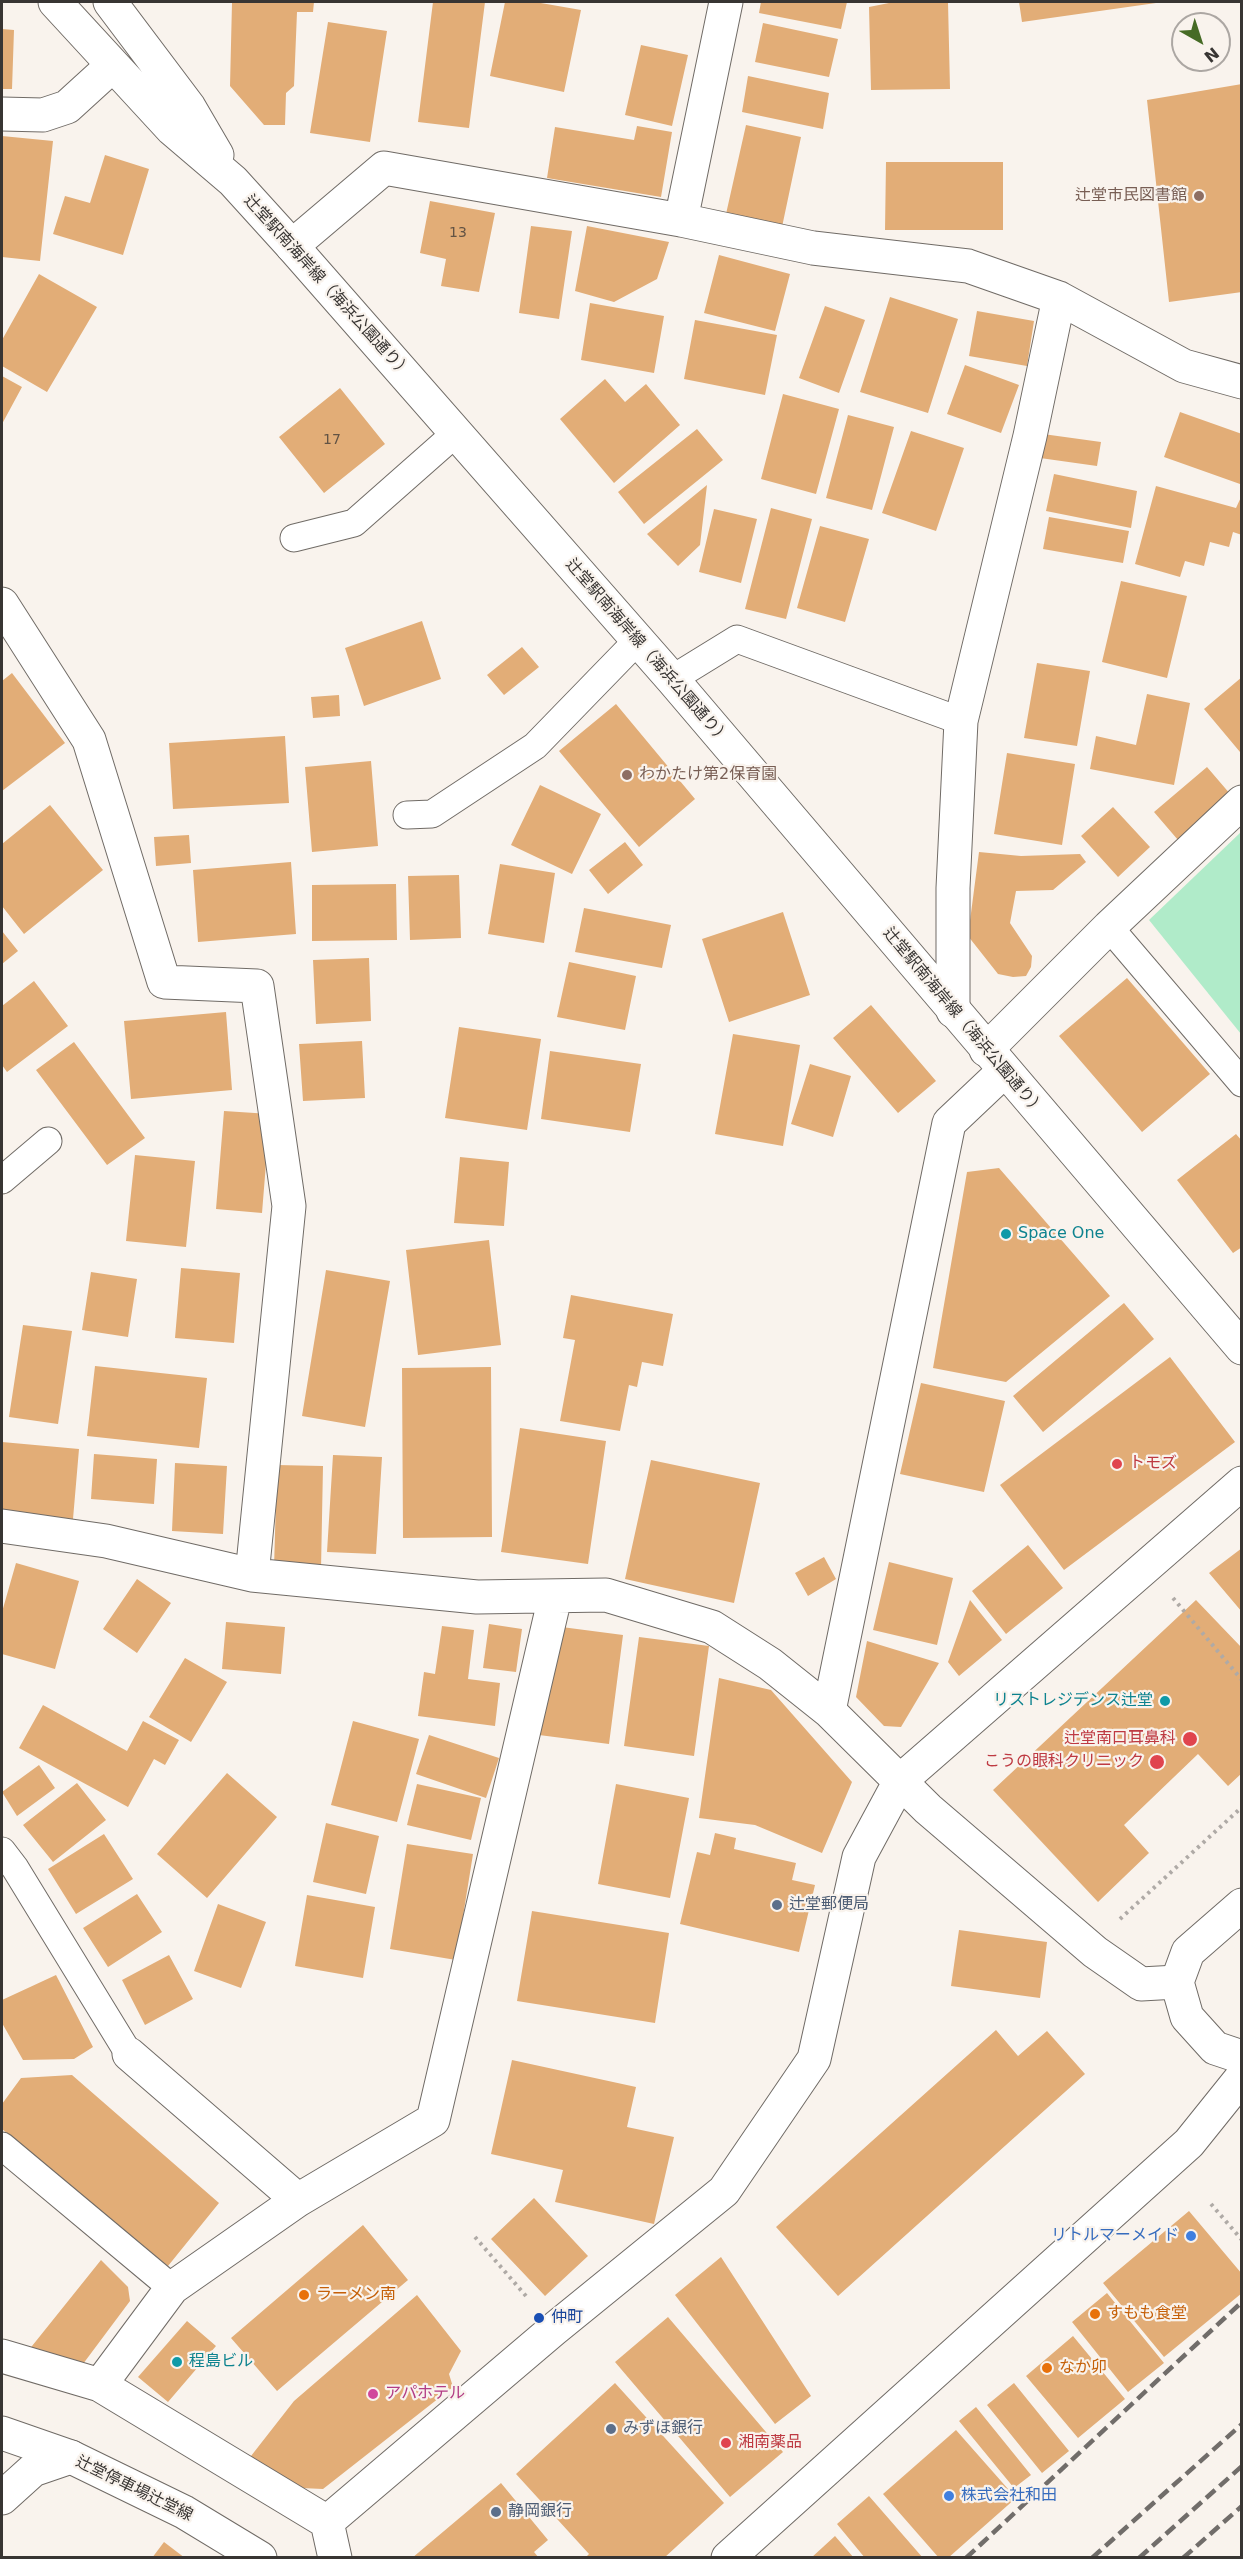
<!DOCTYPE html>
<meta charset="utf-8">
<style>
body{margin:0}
#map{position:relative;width:1243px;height:2559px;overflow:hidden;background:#f9f3ed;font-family:"DejaVu Sans",sans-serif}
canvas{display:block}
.frame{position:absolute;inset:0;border:3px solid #383533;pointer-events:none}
.north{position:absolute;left:1171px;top:12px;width:60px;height:60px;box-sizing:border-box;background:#f9f3ed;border:2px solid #aca7a3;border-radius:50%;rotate:141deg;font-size:16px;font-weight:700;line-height:24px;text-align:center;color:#383533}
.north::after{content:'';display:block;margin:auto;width:21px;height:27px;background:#466b25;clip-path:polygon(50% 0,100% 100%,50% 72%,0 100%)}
</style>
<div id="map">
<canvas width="1243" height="2559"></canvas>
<div class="frame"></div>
<div class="north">N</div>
</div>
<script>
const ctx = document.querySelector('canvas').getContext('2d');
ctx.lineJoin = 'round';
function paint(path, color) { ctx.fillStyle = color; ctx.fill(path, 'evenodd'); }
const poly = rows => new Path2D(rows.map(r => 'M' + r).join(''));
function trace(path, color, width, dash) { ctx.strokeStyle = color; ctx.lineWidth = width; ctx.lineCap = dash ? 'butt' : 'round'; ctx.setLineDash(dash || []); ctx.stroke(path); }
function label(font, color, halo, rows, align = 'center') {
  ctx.font = font + ' "DejaVu Sans","Noto Sans JP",sans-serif'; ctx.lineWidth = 4.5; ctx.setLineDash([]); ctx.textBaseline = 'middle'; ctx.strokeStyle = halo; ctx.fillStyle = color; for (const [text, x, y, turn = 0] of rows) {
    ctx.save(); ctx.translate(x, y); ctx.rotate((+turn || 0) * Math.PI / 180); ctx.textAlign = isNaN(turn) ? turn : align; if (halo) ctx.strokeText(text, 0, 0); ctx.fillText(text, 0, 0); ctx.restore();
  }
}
const green = poly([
 [1241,832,1241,1034,1149,920]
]);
const building = poly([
 [255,2,314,2,313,12,297,12,294,86,286,93,285,125,264,125,230,86,232,3],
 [433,2,485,2,469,128,418,122],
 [505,2,535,2,581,10,564,92,490,76],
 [761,2,847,2,841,29,759,13],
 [894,2,948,2,950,89,871,90,869,7],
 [1019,2,1156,2,1156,3,1022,22],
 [328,22,387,31,370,142,310,133],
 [763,23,838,39,829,77,755,62],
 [2,29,14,30,12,89,2,89],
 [641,45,688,55,672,126,625,115],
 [748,76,829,93,823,129,742,112],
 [1242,84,1242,292,1169,302,1147,100],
 [746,125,801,137,782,227,726,214],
 [637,126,672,132,661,197,547,178,555,127,634,140],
 [2,136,53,141,40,261,2,257],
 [105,155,149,169,123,255,53,234,65,196,90,203],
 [886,162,1003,162,1003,230,885,230],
 [430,201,495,213,479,292,441,286,446,259,420,253],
 [531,226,572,231,559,319,519,313],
 [587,226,669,242,657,279,614,302,575,291],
 [719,255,790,274,775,331,704,313],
 [39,274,97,307,47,392,2,366,2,340],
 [890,297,958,319,928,413,860,392],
 [590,303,664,316,654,373,581,360],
 [825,306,865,320,839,393,799,378],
 [977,311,1034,321,1027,366,969,356],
 [695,320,777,335,765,395,684,379],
 [965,365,1019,385,1001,433,947,414],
 [2,376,22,387,2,424],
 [605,379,625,402,646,384,680,425,614,483,560,419],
 [340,388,385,444,324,493,279,437],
 [783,394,839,409,816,494,761,479],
 [1180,412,1242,434,1240,484,1164,457],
 [848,415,894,427,872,510,826,498],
 [697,429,723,460,644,524,618,492],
 [911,431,964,448,936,531,882,513],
 [1043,434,1101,442,1097,466,1040,458],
 [1054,474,1137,491,1131,528,1046,511],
 [707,485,700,545,678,566,647,534],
 [1156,486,1236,508,1242,495,1242,535,1233,532,1229,547,1210,542,1204,566,1185,561,1180,577,1135,564],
 [771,508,812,519,786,619,745,609],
 [714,509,757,519,741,583,699,572],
 [1049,517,1129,531,1123,563,1043,549],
 [820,526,869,539,845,622,797,608],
 [1121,581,1187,596,1167,678,1102,662],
 [422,621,441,679,364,706,345,648],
 [522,647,539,667,504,695,487,675],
 [1037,663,1090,671,1077,746,1024,738],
 [12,673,65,743,2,791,2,681],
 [1242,677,1242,751,1240,752,1204,709],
 [1147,694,1190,703,1174,785,1090,769,1096,736,1136,745],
 [339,695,340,716,313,718,311,697],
 [616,704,695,799,639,847,559,751],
 [285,736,289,803,173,809,169,743],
 [1007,753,1075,764,1062,845,994,834],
 [371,761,378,846,312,852,305,767],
 [1207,767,1231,795,1178,840,1154,812],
 [540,785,601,814,572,874,511,845],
 [50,805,103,870,24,934,2,906,2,844],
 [1113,807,1150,847,1118,877,1081,836],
 [189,835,191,863,156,866,154,837],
 [625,842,643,865,608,894,589,870],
 [979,852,1021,856,1080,854,1086,862,1053,890,1016,891,1010,923,1032,956,1031,967,1026,976,1013,977,998,974,968,936],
 [291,862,296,934,198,942,193,870],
 [500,864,555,873,544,943,488,934],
 [459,875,461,938,410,940,408,876],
 [396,884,397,940,312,941,312,885],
 [584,908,671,925,662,968,575,952],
 [783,912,810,995,729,1022,702,939],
 [2,931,18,951,2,964],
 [369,958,371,1021,316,1024,313,960],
 [569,962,636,976,625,1030,557,1017],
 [1127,978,1210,1074,1142,1132,1059,1036],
 [34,981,68,1026,7,1072,2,1065,2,1006],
 [871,1005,936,1081,898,1113,833,1038],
 [226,1012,232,1090,131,1099,124,1021],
 [459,1027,541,1039,527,1130,445,1118],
 [733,1034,800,1045,783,1146,715,1134],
 [362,1041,365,1098,303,1101,299,1044],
 [74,1042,145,1138,107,1165,36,1070],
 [550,1051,641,1064,630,1132,541,1119],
 [810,1064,851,1076,833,1137,791,1124],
 [224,1111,270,1114,262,1213,216,1209],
 [1236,1134,1242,1141,1242,1247,1233,1253,1177,1180],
 [135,1155,195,1161,186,1247,126,1241],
 [460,1157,509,1162,504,1226,454,1223],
 [999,1168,1110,1296,1006,1382,933,1368,967,1172],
 [489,1240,501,1345,418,1355,406,1250],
 [181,1268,240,1273,234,1343,175,1338],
 [326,1270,390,1281,365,1427,302,1416],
 [91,1272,137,1279,128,1337,82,1330],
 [571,1295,673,1314,663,1366,642,1362,637,1387,629,1385,620,1431,560,1421,575,1340,563,1338],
 [1124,1303,1154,1339,1043,1432,1013,1396],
 [23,1325,72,1331,58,1424,9,1417],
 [1170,1357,1235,1442,1064,1570,1000,1485],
 [95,1366,207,1378,199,1448,87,1436],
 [491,1367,492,1537,403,1538,402,1368],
 [921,1383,1005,1401,984,1492,900,1474],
 [520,1428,606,1441,588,1564,501,1552],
 [2,1442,79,1449,73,1519,2,1513],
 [94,1454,157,1459,154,1504,91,1499],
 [333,1455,382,1457,376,1554,327,1552],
 [651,1460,760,1483,734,1603,625,1579],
 [175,1463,227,1466,223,1534,172,1531],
 [277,1465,323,1466,321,1569,274,1568],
 [1028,1545,1063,1588,1006,1634,972,1591],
 [1242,1548,1242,1612,1209,1573],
 [824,1557,836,1579,808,1596,795,1573],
 [889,1562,953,1578,937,1645,873,1630],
 [16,1563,79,1581,55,1669,2,1654,2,1612],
 [137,1579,171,1603,137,1653,103,1629],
 [970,1600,1002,1640,959,1676,948,1662],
 [1196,1600,1242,1648,1242,1773,1228,1786,1198,1754,1124,1825,1149,1853,1098,1902,993,1790],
 [226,1622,285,1627,281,1674,222,1669],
 [489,1624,522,1629,516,1672,483,1668],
 [442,1626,474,1630,468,1679,500,1683,495,1726,418,1716,424,1672,435,1674],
 [554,1626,623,1635,609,1744,539,1735],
 [639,1637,709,1646,694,1756,624,1746],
 [867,1641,939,1663,901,1727,884,1726,856,1697],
 [185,1658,227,1682,191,1742,149,1717],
 [719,1678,771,1690,852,1782,822,1853,755,1825,699,1818],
 [43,1705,127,1751,143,1721,179,1740,165,1765,154,1759,128,1807,19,1748],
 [353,1721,419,1739,397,1822,331,1805],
 [429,1735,499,1758,486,1798,416,1774],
 [39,1765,55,1788,17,1816,2,1792],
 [227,1773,277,1817,207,1898,157,1854],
 [77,1783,106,1820,53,1862,23,1825],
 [417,1784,481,1798,471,1840,407,1825],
 [616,1784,689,1798,670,1898,598,1884],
 [326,1823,379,1836,366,1894,313,1882],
 [715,1833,736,1838,734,1849,796,1863,792,1880,815,1885,799,1952,680,1924,697,1852,710,1855],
 [104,1834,133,1879,76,1914,48,1869],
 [407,1844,473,1854,456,1960,390,1949],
 [137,1894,162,1932,108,1967,83,1928],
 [307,1895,375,1907,363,1978,295,1966],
 [218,1904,266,1922,241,1988,194,1971],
 [532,1911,669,1933,655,2023,517,2001],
 [959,1930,1047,1942,1040,1998,951,1986],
 [169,1955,193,1999,145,2025,122,1980],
 [56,1975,93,2047,74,2059,23,2060,2,2023,2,2000],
 [996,2030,1018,2056,1047,2031,1085,2074,838,2296,776,2227],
 [512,2060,636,2087,627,2127,674,2137,654,2224,555,2202,563,2170,491,2154],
 [72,2075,219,2203,168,2266,2,2129,2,2104,21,2078],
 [534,2198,588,2256,545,2296,491,2239],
 [1189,2211,1242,2274,1242,2293,1164,2357,1103,2283],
 [363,2225,408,2280,277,2391,231,2338],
 [721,2257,811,2396,775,2424,675,2295],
 [101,2260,128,2287,130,2301,80,2368,28,2351],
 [1107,2293,1164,2363,1128,2392,1072,2322],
 [417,2295,461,2351,449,2374,453,2387,323,2489,280,2487,251,2456,294,2401],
 [668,2317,783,2452,730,2497,615,2362],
 [187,2321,216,2346,168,2402,138,2377],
 [1073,2336,1125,2399,1078,2438,1026,2376],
 [615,2383,724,2503,664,2558,585,2558,589,2554,516,2474],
 [1014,2383,1069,2451,1042,2473,987,2405],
 [976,2407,1031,2475,1014,2488,959,2421],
 [956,2430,1016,2498,948,2558,939,2558,883,2494],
 [501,2483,548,2540,534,2552,539,2558,412,2558],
 [869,2496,923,2558,865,2558,837,2524],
 [835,2536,854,2558,811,2558],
 [164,2542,185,2558,152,2558]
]);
const path = poly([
 [1173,1598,1242,1680],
 [1120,1919,1242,1807],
 [1211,2204,1242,2240],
 [475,2237,526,2296]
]);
const service = poly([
 [294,538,354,523,456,433],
 [672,679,737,639,961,721],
 [407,815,432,814,535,746,638,640],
 [1109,927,1242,1083],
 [2,1180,48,1141],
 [2,1851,15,1868,129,2054],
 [2,2146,172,2288]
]);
const minor = poly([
 [2,114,43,115,67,107,112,66],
 [681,220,726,2],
 [292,246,384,168,681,220,813,248,968,266,1059,298,1184,366,1242,382],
 [2,604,89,740,164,982,257,986,289,1206,252,1575],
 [953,1011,953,888,961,721,1030,436,1059,298],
 [986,1050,1109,927,1242,802],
 [2,1526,106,1541,252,1575,477,1597,606,1595,712,1627,770,1664,829,1711,928,1809,1095,1952,1141,1984,1177,1982],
 [829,1711,949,1123,1004,1071],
 [129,2054,298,2200],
 [2,2356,100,2385,327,2522,335,2558],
 [100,2385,172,2288,298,2200,433,2120,555,1597],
 [327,2522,553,2330,724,2191,814,2059,859,1857,900,1781,1242,1483]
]);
const tertiary = poly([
 [55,2,172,129,233,181,292,246,672,679,1242,1348],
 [110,2,189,107,217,155],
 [1242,1905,1188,1952,1177,1982,1187,2017,1215,2048,1242,2057],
 [2,2498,33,2470,71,2457],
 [728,2558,1189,2143,1242,2077]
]);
const secondary = poly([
 [2,2433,71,2457,184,2512,260,2558]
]);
const rail = poly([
 [966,2558,1242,2302],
 [1092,2558,1242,2424],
 [1139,2558,1242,2466],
 [1183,2558,1242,2506]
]);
const markers = [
 [1199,196,6,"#8d6e63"],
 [627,775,6,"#8d6e63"],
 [1006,1234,6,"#0f9aa8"],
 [1117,1464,6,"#e0444e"],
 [1165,1701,6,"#0f9aa8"],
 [1190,1739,8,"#e0444e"],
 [1157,1762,8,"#e0444e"],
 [777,1905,6,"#5c6f8a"],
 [1191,2236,6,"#3f7fe0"],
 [304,2295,6,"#e8710a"],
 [1095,2314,6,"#e8710a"],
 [539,2318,6,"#1a4fb4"],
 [177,2362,6,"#0f9aa8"],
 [1047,2368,6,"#e8710a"],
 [373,2394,6,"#d1479c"],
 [611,2429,6,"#5c6f8a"],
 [726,2443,6,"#e0444e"],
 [949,2496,6,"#3f7fe0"],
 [496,2512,6,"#5c6f8a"]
];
const numberNames = [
 ["13",458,233],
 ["17",332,440]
];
const educationNames = [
 ["辻堂市民図書館",1187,196],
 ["わかたけ第2保育園",639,775,"left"]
];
const streetNames = [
 ["辻堂駅南海岸線（海浜公園通り）",327,287,48],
 ["辻堂駅南海岸線（海浜公園通り）",647,652,49],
 ["辻堂駅南海岸線（海浜公園通り）",963,1022,50],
 ["辻堂停車場辻堂線",134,2489,26]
];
const cultureNames = [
 ["Space One",1018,1234],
 ["リストレジデンス辻堂",1153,1701,"right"],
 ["程島ビル",189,2362]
];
const healthNames = [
 ["トモズ",1129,1464],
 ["辻堂南口耳鼻科",1176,1739,"right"],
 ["こうの眼科クリニック",1144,1762,"right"],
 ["湘南薬品",738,2443]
];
const serviceNames = [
 ["辻堂郵便局",789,1905],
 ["みずほ銀行",623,2429],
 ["静岡銀行",508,2512]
];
const shopNames = [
 ["リトルマーメイド",1179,2236],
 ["株式会社和田",961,2496,"left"]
];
const foodNames = [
 ["ラーメン南",316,2295],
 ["すもも食堂",1107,2314],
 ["なか卯",1059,2368]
];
const transitNames = [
 ["仲町",551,2318]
];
const hotelNames = [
 ["アパホテル",385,2394]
];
paint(green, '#b0ebc9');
paint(building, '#e2ad77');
trace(service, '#706b66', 29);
trace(minor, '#706b66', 35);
trace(tertiary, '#706b66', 35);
trace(secondary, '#706b66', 35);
trace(path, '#afaaa6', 4, [3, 4.5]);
trace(service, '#fff', 27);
trace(minor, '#fff', 33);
trace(tertiary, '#fff', 33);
trace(secondary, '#fff', 33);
trace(rail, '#716d6a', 4.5, [12, 6]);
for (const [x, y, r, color] of markers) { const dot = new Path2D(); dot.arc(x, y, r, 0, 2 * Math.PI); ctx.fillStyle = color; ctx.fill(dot); trace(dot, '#f9f3ed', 2); }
label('14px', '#625344', null, numberNames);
label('16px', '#785e54', '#f9f3ed', educationNames, 'right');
label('16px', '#383533', '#f9f3ed', streetNames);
label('16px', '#0d838f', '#f9f3ed', cultureNames, 'left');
label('16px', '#be3a42', '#f9f3ed', healthNames, 'left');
label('16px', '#4e5e75', '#f9f3ed', serviceNames, 'left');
label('16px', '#366cbe', '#f9f3ed', shopNames, 'right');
label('16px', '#c56008', '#f9f3ed', foodNames, 'left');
label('16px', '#164399', '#f9f3ed', transitNames, 'left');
label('16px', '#b23c85', '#f9f3ed', hotelNames, 'left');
</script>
